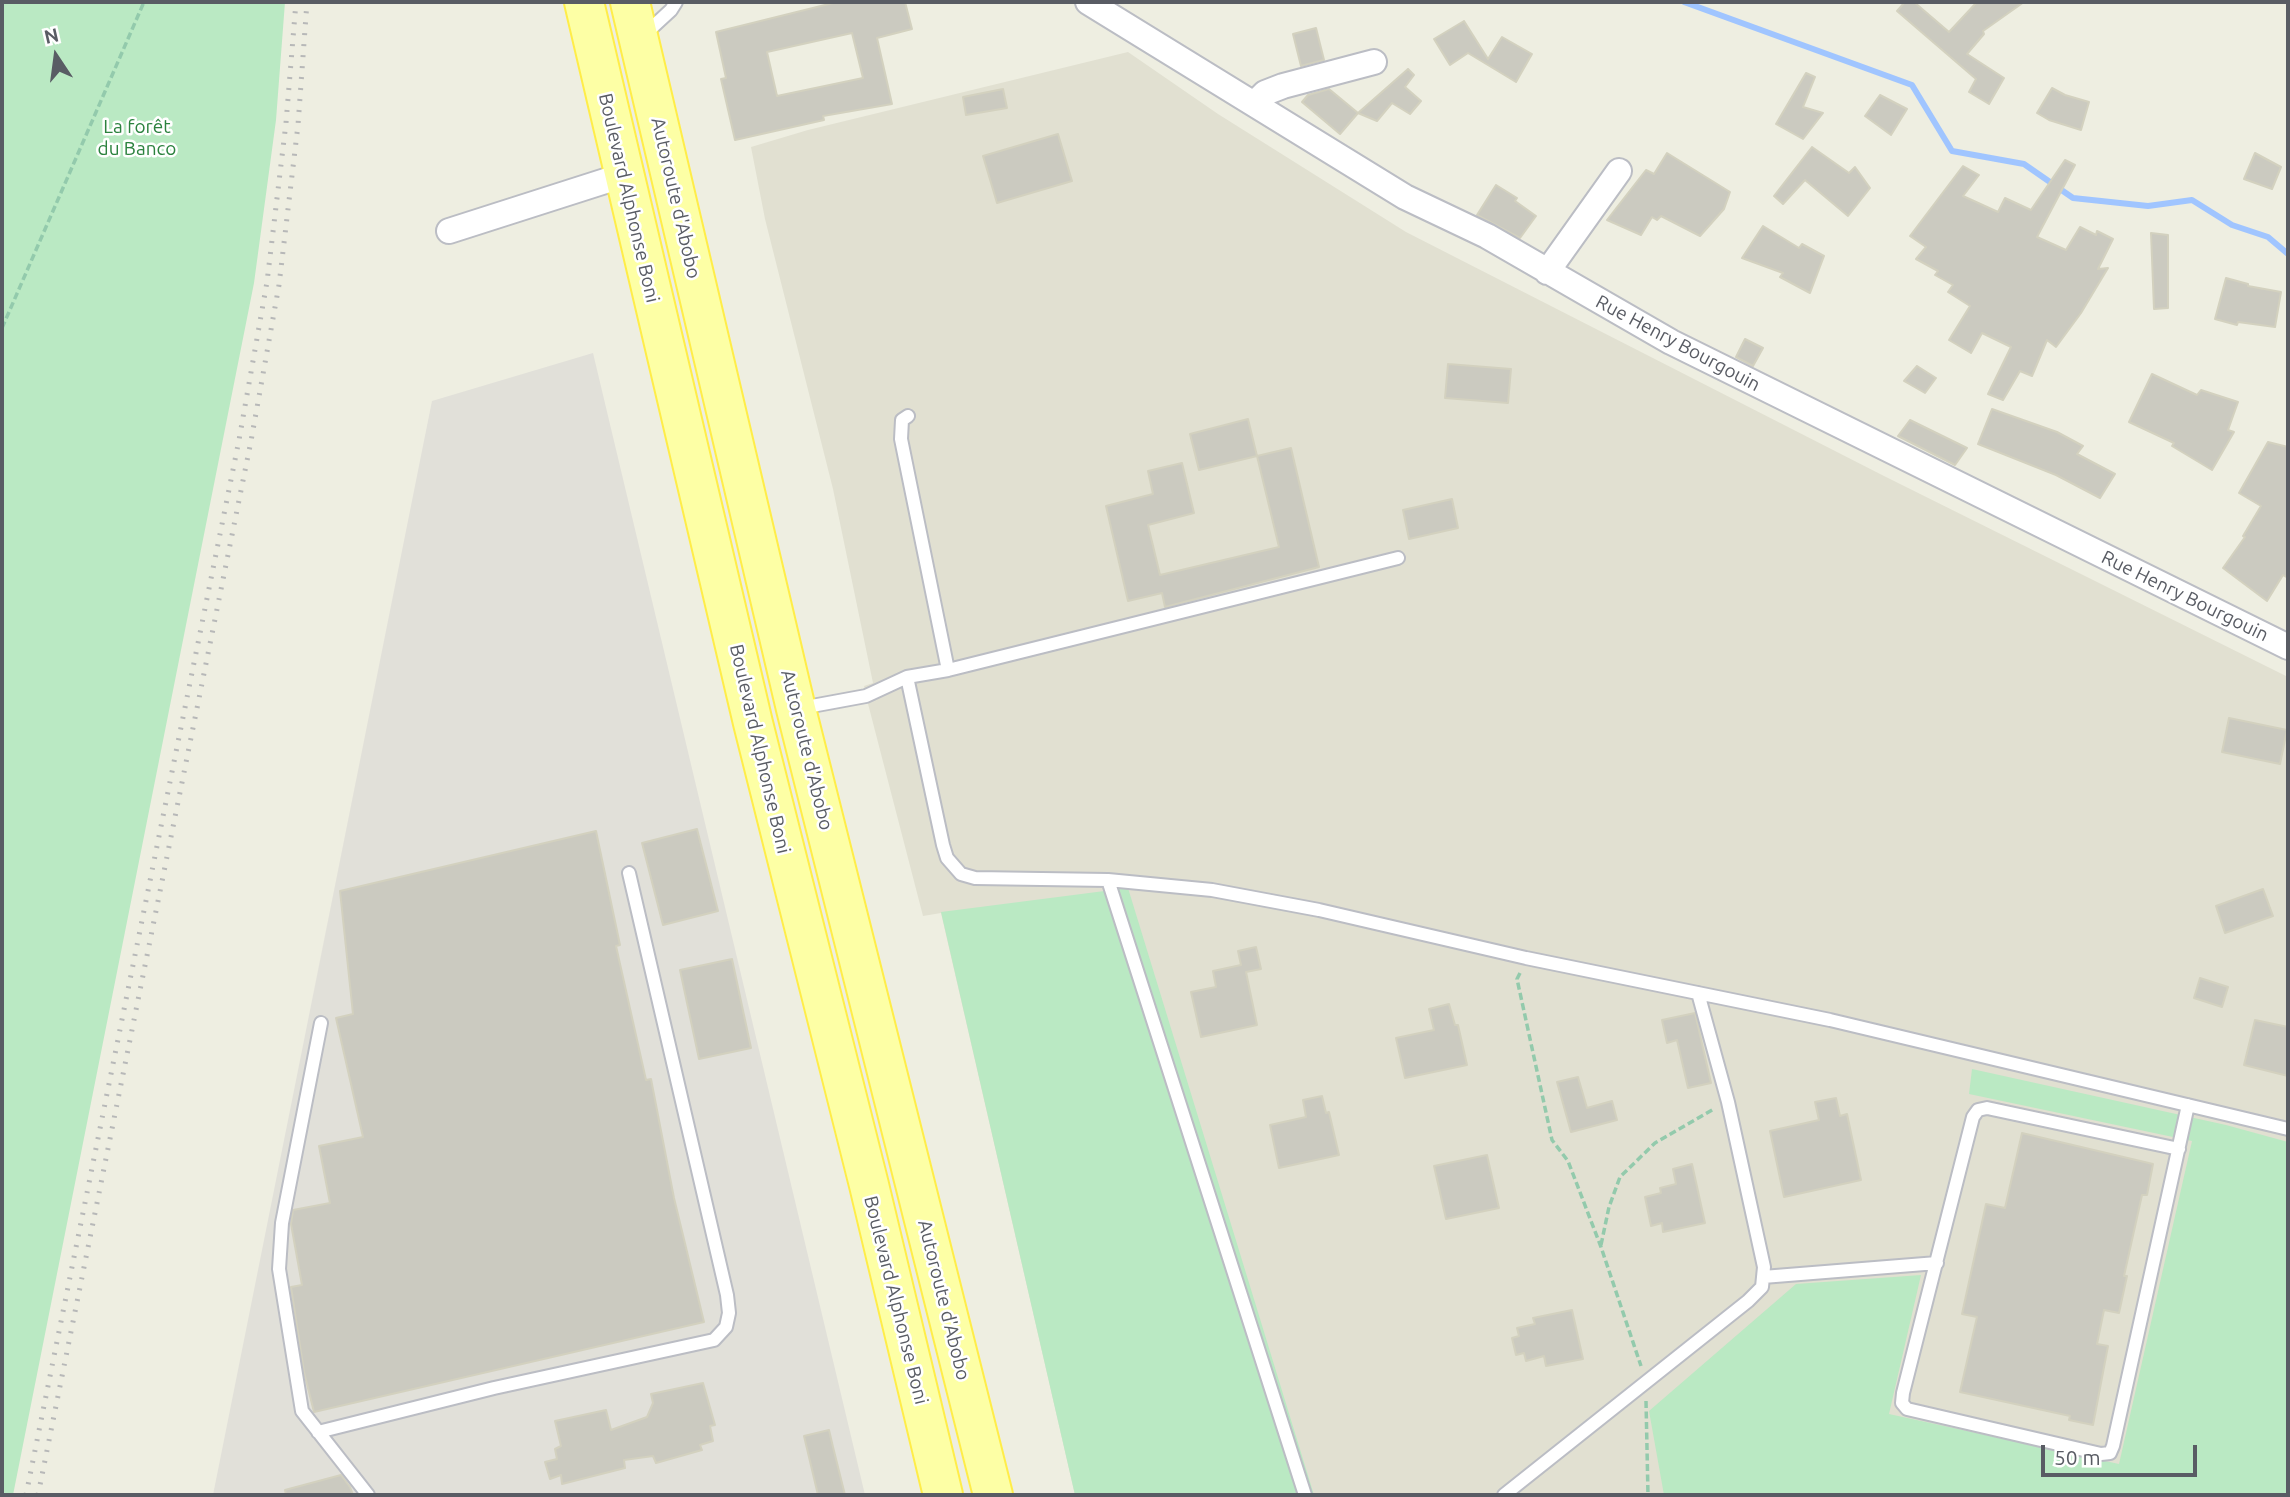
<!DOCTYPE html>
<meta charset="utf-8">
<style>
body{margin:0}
#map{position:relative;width:2290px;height:1497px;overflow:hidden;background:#eeeee1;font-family:Ubuntu,sans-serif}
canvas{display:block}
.frame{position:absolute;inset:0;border:4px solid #595c64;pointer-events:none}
.north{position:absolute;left:21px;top:21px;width:70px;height:70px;-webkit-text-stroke:5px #fff;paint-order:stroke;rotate:347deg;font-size:19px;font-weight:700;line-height:28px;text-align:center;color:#595c64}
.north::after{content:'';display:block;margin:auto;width:24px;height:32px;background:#595c64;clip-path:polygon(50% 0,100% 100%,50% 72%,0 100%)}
.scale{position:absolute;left:2041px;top:1445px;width:156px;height:32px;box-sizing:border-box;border:4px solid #595c64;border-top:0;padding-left:9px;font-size:21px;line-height:24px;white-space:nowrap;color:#595c64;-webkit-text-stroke:5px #fff;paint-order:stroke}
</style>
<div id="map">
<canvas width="2290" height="1497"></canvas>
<div class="frame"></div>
<div class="north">N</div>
<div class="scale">50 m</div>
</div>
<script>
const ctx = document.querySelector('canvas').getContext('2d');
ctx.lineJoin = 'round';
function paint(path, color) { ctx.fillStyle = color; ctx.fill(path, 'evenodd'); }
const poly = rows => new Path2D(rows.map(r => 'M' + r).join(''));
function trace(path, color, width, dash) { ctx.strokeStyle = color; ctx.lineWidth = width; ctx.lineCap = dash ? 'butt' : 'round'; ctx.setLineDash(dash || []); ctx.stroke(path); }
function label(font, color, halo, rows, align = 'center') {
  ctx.font = font + ' Ubuntu,sans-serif'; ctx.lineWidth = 5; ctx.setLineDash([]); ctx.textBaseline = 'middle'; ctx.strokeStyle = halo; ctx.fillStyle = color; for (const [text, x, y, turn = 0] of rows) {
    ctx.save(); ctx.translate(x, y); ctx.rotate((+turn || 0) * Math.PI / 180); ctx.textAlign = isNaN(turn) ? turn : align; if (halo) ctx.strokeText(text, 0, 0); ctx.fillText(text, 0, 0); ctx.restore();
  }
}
const industrial = poly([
 [593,353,865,1495,213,1495,432,401]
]);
const education = poly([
 [1128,52,1218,114,1406,232,1884,476,2288,677,2288,1495,1075,1495,941,913,923,916,866,696,864,686,873,683,833,489,765,219,751,147,808,130]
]);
const green = poly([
 [2,2,285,2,276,120,254,283,13,1495,2,1495],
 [1128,888,1314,1495,1075,1495,941,912],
 [1972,1069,2226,1125,2288,1142,2288,1495,1664,1495,1649,1411,1796,1284,1921,1275,1889,1414,2119,1464,2192,1141,1969,1094]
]);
const stream = poly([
 [1684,2,1912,85,1952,151,2024,164,2073,198,2148,206,2192,200,2232,225,2268,237,2288,254]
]);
const building = poly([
 [837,2,905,2,912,29,877,38,892,104,823,116,824,120,735,140,721,79,726,78,716,32,837,2],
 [852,33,863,78,777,96,767,52,852,33],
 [1905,2,1914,2,1949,32,1977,2,2024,2,1983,31,1984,34,1967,54,2004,78,1989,104,1969,92,1976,79,1897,11,1905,2],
 [1464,21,1488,59,1502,37,1532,54,1516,82,1468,53,1450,65,1434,39,1464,21],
 [1316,28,1324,60,1301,66,1293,34,1316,28],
 [1408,69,1414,75,1405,87,1421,101,1410,114,1392,103,1377,121,1358,113,1408,69],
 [1806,73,1815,77,1803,107,1823,113,1803,139,1776,124,1806,73],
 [2052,88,2065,95,2089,102,2081,130,2049,120,2037,113,2052,88],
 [1003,89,1007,108,966,115,963,97,1003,89],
 [1329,89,1358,113,1340,134,1302,102,1308,95,1329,89],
 [1880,95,1907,109,1891,135,1865,116,1880,95],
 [1058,134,1072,181,997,203,983,156,1058,134],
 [1812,147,1849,173,1855,167,1870,188,1848,216,1805,180,1783,204,1774,196,1812,147],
 [1667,153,1730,192,1724,209,1700,236,1661,216,1657,220,1652,217,1641,235,1607,220,1646,170,1654,174,1667,153],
 [2255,153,2281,167,2272,189,2244,179,2255,153],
 [2065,160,2075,165,2037,237,2066,250,2080,227,2096,235,2097,231,2113,239,2098,269,2108,268,2081,313,2056,347,2047,340,2032,376,2020,371,2003,400,1988,394,2011,347,1982,333,1971,353,1949,340,1970,306,1948,292,1953,285,1935,275,1938,271,1916,259,1926,247,1910,236,1963,166,1979,175,1963,196,1998,212,2005,198,2031,210,2065,160],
 [1496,185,1517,198,1515,201,1536,216,1520,238,1477,215,1496,185],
 [1763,226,1799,248,1802,244,1824,256,1810,293,1780,277,1783,273,1742,258,1763,226],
 [2151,233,2168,235,2168,308,2154,309,2151,233],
 [2226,278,2248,284,2248,286,2281,292,2275,327,2238,322,2237,325,2215,319,2226,278],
 [1745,339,1763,348,1753,366,1736,357,1745,339],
 [1448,364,1511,369,1508,403,1445,398,1448,364],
 [1917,366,1936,378,1925,393,1904,381,1917,366],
 [2152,374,2197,395,2201,390,2238,402,2228,430,2234,432,2212,470,2172,446,2174,443,2129,422,2152,374],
 [1992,409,2057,432,2083,446,2077,454,2115,474,2100,498,2056,475,1978,444,1992,409],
 [1248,419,1257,456,1199,470,1190,434,1248,419],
 [1910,420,1967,448,1955,465,1898,436,1910,420],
 [2268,442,2288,447,2288,578,2283,575,2267,601,2223,568,2245,537,2243,536,2261,506,2239,493,2268,442],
 [1291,448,1319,567,1165,607,1162,593,1128,601,1106,506,1153,494,1148,471,1182,463,1194,513,1148,525,1160,575,1279,547,1257,456,1291,448],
 [1452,499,1458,528,1409,539,1403,510,1452,499],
 [2229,718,2287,730,2280,764,2222,752,2229,718],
 [697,829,718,911,663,925,642,843,697,829],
 [596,831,620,945,616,946,646,1080,651,1079,674,1198,704,1322,314,1412,304,1372,291,1287,302,1285,291,1224,293,1210,330,1203,319,1146,363,1137,336,1018,353,1014,340,891,596,831],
 [2263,889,2273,916,2225,933,2216,906,2263,889],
 [1256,947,1261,969,1246,972,1257,1025,1201,1037,1191,992,1216,987,1213,971,1241,965,1238,951,1256,947],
 [732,959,751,1048,699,1059,680,970,732,959],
 [2200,978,2228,987,2222,1007,2194,998,2200,978],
 [1449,1004,1455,1025,1458,1025,1467,1065,1405,1078,1396,1038,1434,1030,1429,1009,1449,1004],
 [1695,1013,1711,1083,1688,1088,1677,1040,1667,1043,1662,1020,1695,1013],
 [2255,1020,2288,1027,2288,1076,2244,1065,2255,1020],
 [1578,1077,1587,1108,1612,1101,1617,1120,1571,1132,1557,1082,1578,1077],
 [1322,1096,1326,1113,1329,1112,1339,1155,1279,1168,1270,1125,1306,1117,1303,1100,1322,1096],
 [1836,1098,1840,1116,1847,1114,1861,1180,1784,1197,1770,1131,1819,1120,1815,1102,1836,1098],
 [2022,1133,2153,1164,2147,1195,2142,1195,2124,1276,2127,1276,2119,1313,2104,1310,2097,1344,2108,1346,2093,1425,2069,1420,2070,1416,1960,1392,1977,1317,1962,1314,1986,1204,2005,1208,2022,1133],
 [1487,1155,1499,1208,1446,1219,1434,1166,1487,1155],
 [1692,1164,1705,1223,1663,1232,1662,1223,1651,1226,1645,1197,1661,1193,1660,1188,1676,1184,1673,1169,1692,1164],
 [1572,1310,1583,1359,1546,1366,1544,1356,1526,1361,1524,1353,1516,1355,1512,1338,1519,1336,1517,1328,1535,1324,1533,1318,1572,1310],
 [703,1383,715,1425,710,1426,713,1441,700,1445,702,1450,656,1463,653,1456,624,1460,625,1468,562,1484,561,1475,550,1479,545,1462,557,1459,555,1449,561,1446,555,1421,606,1410,611,1430,647,1417,653,1403,651,1394,703,1383],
 [829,1430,833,1447,845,1495,818,1495,804,1436,829,1430],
 [341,1475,350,1487,353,1495,286,1495,285,1490,341,1475]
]);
const path = poly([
 [2,328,144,2],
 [1520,973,1517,979,1552,1140,1568,1161,1601,1247,1641,1366],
 [1601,1245,1609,1207,1620,1177,1655,1143,1714,1109],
 [1646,1401,1648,1495]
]);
const lane = poly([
 [645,34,671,10,676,2],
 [908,416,902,420,901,439,948,670],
 [907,677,943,845,947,858,961,874,975,878,1108,880,1212,890,1319,910,1526,958,1830,1020,2288,1129],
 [801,708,866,696,907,677,948,670,1398,558],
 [1108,880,1305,1495],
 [321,1023,282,1223,279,1269,302,1411,368,1495],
 [2179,1149,1987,1108,1978,1110,1973,1117,1903,1393,1902,1403,1907,1409,2101,1454,2110,1453,2113,1446,2188,1105],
 [1763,1277,1937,1263],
 [318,1432,494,1388,714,1340,726,1327,729,1313,727,1295,629,873],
 [1504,1495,1748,1301,1762,1287,1764,1267,1728,1102,1698,993]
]);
const street = poly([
 [1088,2,1405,197,1487,236,1671,342,2288,647],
 [1254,104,1265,93,1283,86,1374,62],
 [449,231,624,175],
 [1547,272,1619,171]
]);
const primary = poly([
 [584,2,753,723,869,1185,943,1495],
 [630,2,796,709,993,1495]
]);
const rail = poly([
 [26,1495,239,440,267,282,286,123,296,2],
 [38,1495,251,441,279,285,298,125,307,2]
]);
const parkNames = [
 ["La forêt",137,127],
 ["du Banco",137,149]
];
const streetNames = [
 ["Boulevard Alphonse Boni",629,198,77],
 ["Autoroute d'Abobo",676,198,77],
 ["Rue Henry Bourgouin",1678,343,28],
 ["Rue Henry Bourgouin",2185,596,26],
 ["Boulevard Alphonse Boni",760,749,77],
 ["Autoroute d'Abobo",807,750,76],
 ["Boulevard Alphonse Boni",896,1300,76],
 ["Autoroute d'Abobo",944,1300,76]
];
paint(industrial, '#e1e0d9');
paint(education, '#e1e0d1');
paint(green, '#bae9c3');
trace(stream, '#a0c5ff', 6);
paint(building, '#cbcac0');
trace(building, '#d3d1bf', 2);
trace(lane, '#bbbdc4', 16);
trace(street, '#bbbdc4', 28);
trace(primary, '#ffed49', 42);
trace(path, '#93caac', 3.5, [7, 3.5]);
trace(lane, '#fff', 12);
trace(street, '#fff', 24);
trace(primary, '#fdffa5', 38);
trace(rail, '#b7b8b8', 5, [2, 9]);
label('19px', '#2b823e', '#fff', parkNames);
label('19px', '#595c64', '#fff', streetNames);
</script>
